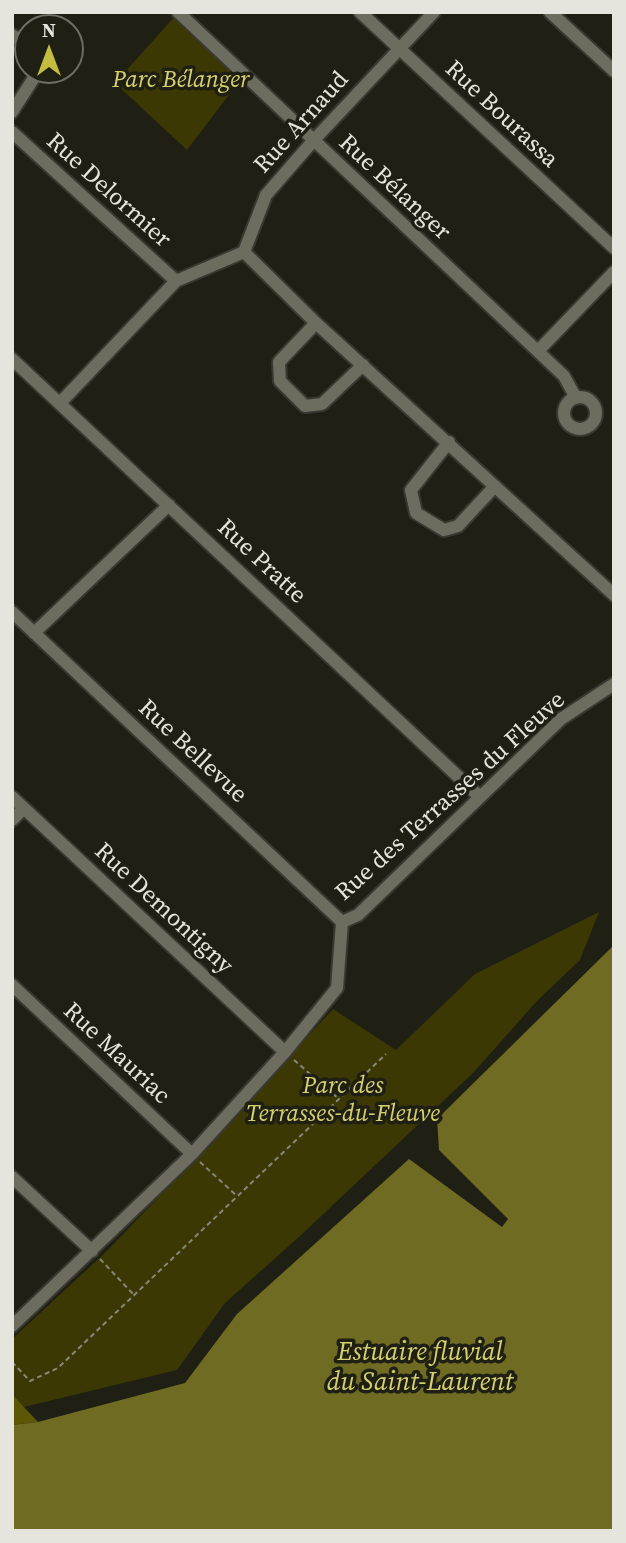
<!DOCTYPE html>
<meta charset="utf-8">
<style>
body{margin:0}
#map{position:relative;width:626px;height:1543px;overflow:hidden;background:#1f1f14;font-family:"Source Serif 4",serif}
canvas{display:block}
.frame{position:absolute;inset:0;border:14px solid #e5e5de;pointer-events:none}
.north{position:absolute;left:14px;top:14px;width:70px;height:70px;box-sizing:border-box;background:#1f1f14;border:2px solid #6e6e65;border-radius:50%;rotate:0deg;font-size:19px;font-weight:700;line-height:28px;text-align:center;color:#e5e5de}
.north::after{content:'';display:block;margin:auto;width:24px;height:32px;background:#c3bd3f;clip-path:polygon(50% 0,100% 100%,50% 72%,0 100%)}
</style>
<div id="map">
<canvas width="626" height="1543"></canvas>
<div class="frame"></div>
<div class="north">N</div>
</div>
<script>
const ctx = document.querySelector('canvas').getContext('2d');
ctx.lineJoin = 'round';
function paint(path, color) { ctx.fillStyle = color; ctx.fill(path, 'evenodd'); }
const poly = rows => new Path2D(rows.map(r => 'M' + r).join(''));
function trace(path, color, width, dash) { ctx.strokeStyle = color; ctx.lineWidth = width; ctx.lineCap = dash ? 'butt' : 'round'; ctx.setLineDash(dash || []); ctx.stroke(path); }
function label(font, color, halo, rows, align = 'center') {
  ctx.font = font + ' "Source Serif 4",serif'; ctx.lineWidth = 7; ctx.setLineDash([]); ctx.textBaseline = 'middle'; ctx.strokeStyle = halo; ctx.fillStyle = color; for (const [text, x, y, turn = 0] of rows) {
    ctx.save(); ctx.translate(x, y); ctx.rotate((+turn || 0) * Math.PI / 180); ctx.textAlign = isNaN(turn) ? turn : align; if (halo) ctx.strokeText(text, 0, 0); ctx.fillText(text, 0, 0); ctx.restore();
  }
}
const green = poly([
 [177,14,244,75,187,150,115,83],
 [599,912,580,960,537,1001,474,1072,300,1236,225,1303,177,1370,24,1407,12,1394,12,1339,108,1250,205,1148,333,1009,396,1050,475,974]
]);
const forest = poly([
 [12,1394,24,1407,38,1422,12,1425]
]);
const water = poly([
 [614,945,614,1531,12,1531,12,1425,38,1422,185,1383,237,1314,409,1159,502,1227,508,1219,439,1150,437,1119]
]);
const path = poly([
 [294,1060,339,1099],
 [200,1162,237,1196],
 [100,1259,134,1295],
 [12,1362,30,1381,58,1368,386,1054]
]);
const minor = poly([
 [178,12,564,376,576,398],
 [360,12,614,248],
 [550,12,614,71],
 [12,35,28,45],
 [12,112,39,70],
 [12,132,176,281],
 [244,252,316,323,614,595],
 [316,323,279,362,280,381,305,406,322,404,363,365],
 [538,351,614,272],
 [12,359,480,797],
 '564 413a16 16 0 1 1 32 0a16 16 0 1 1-32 0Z',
 [60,403,176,281,244,252,266,195,313,141,434,12],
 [449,442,411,490,416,513,444,530,458,526,495,486],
 [12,612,342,922],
 [34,633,169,505],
 [12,797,285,1052],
 [12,820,24,808],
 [12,985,192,1154],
 [12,1177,92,1251],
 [12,1326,192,1154,285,1052,337,988,342,922,358,915,561,719,614,684]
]);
const parkNames = [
 ["Parc Bélanger",181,81],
 ["Parc des",343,1087],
 ["Terrasses-du-Fleuve",343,1115]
];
const streetNames = [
 ["Rue Bourassa",501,115,43],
 ["Rue Arnaud",302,123,-48],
 ["Rue Bélanger",394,188,43],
 ["Rue Delormier",108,191,42],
 ["Rue Pratte",261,562,43],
 ["Rue Bellevue",192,752,43],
 ["Rue des Terrasses du Fleuve",451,797,-42],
 ["Rue Demontigny",163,909,43],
 ["Rue Mauriac",116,1054,43]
];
const waterNames = [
 ["Estuaire fluvial",420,1353],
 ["du Saint-Laurent",420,1383]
];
paint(green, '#3b3804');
paint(forest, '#5b5704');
paint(water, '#6f6b22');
trace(minor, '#393932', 16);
trace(path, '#87877e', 2, [5, 3.5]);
trace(minor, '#6c6c5f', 12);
label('italic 24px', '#d5d16c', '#1f1f14', parkNames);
label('24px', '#e5e5de', '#1f1f14', streetNames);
label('italic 26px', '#d5d16c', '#1f1f14', waterNames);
</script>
